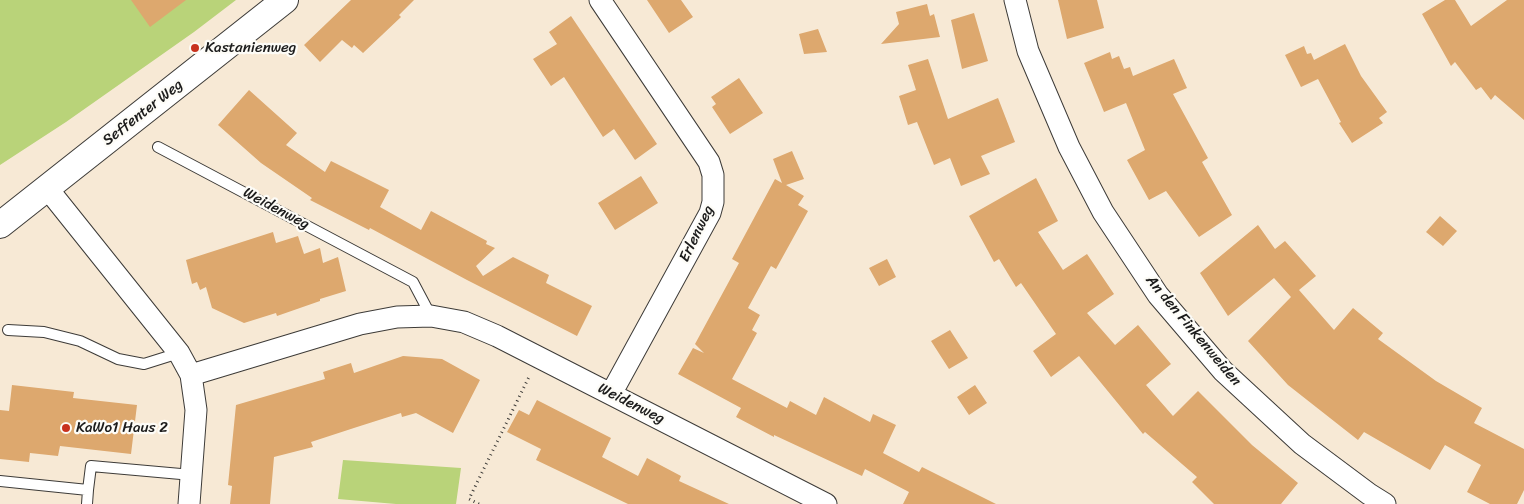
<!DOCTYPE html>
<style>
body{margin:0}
canvas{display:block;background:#f7e9d5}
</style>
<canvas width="1524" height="504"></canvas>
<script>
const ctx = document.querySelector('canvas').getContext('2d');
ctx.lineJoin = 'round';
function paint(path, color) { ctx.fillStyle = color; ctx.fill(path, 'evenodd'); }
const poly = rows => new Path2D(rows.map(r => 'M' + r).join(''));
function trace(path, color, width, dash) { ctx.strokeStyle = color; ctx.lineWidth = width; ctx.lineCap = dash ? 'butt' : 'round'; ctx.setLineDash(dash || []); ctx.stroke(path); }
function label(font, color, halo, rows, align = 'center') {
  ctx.font = font + ' Sriracha,sans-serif'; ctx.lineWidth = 4.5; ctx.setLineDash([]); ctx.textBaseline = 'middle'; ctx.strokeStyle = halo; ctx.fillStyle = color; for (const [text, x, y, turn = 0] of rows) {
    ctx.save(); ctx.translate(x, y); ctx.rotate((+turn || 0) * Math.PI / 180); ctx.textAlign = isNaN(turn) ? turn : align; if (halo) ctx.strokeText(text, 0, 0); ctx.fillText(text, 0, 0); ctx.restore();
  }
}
const green = poly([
 [0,0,236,0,194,32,66,122,0,165],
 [343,460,461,468,456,504,396,504,338,499]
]);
const building = poly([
 [131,0,186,0,150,27],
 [351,0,414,0,399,15,401,17,363,53,354,45,352,48,342,40,320,62,304,45],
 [647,0,681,0,693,17,669,33],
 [1058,0,1097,0,1104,28,1067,39],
 [1445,0,1455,0,1471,26,1507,0,1524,0,1524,120,1495,95,1491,100,1481,87,1476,90,1455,62,1451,66,1422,14],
 [927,4,930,16,934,14,940,37,881,44,899,24,896,12],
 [974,13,988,61,962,69,951,20],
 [571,16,657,144,635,160,614,129,603,137,564,77,551,86,533,59,557,44,549,32],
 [818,29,827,52,804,54,799,34],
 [1345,44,1361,76,1387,112,1379,118,1383,123,1352,143,1339,123,1341,122,1318,79,1301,87,1285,55,1304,46,1307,54,1311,53,1314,60],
 [1110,52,1112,59,1119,56,1124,69,1130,67,1133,76,1174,59,1187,88,1173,94,1208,158,1202,162,1232,215,1199,237,1166,191,1149,200,1127,160,1145,150,1126,103,1104,112,1084,63],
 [928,59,948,119,998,98,1015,142,981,156,990,174,961,186,950,158,934,165,917,122,908,125,899,96,916,90,908,65],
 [739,78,763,113,730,134,712,107,716,104,711,97],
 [249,90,297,133,286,145,325,172,331,161,389,190,380,207,421,230,431,211,487,241,486,244,495,248,476,266,483,276,513,257,549,275,546,283,592,306,577,336,467,280,370,228,369,230,310,200,312,198,261,163,218,125],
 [792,151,804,179,786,185,804,196,798,205,808,211,776,269,771,266,748,308,760,315,752,330,757,333,732,379,787,408,790,401,816,415,824,397,870,422,873,414,896,425,883,453,919,472,922,467,996,504,903,504,909,492,865,469,862,476,774,435,774,437,736,417,741,408,678,374,693,348,704,353,695,344,739,263,732,259,775,179,782,183,773,159],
 [641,176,658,203,615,230,598,203],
 [1036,178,1058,221,1038,232,1063,270,1087,254,1114,294,1087,313,1115,345,1138,325,1171,364,1146,385,1173,416,1198,391,1252,445,1298,483,1281,504,1214,504,1192,482,1197,477,1145,432,1143,434,1079,356,1051,377,1033,351,1056,334,1021,283,1016,287,999,259,994,262,969,216],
 [1440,216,1457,231,1443,246,1426,232],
 [1258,225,1275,249,1285,241,1316,276,1299,290,1334,330,1353,308,1383,333,1378,339,1436,381,1482,408,1474,423,1524,449,1524,490,1517,504,1490,504,1467,492,1481,465,1445,445,1430,470,1364,432,1358,440,1288,385,1248,341,1291,297,1274,278,1228,316,1200,273],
 [273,232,276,243,298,236,304,254,320,248,323,263,338,257,346,291,320,299,320,301,277,316,276,313,244,323,212,308,206,287,200,290,197,282,192,284,186,260],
 [887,259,896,277,879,286,869,268],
 [950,330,968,358,949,369,931,341],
 [403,356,442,359,480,380,453,433,416,413,402,417,401,413,357,427,311,442,313,447,274,457,270,504,230,504,232,486,228,485,236,405,325,379,323,372,351,363,354,373],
 [12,385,74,392,73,398,137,405,131,454,60,446,58,456,30,453,29,462,0,459,0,410,9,411],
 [975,385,987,403,969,415,957,397],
 [537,400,611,438,602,457,638,476,647,458,681,476,679,481,729,504,628,504,536,460,541,449,507,432,519,410,529,415]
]);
const path = poly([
 [479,504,469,499,529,377]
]);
const service = poly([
 [158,147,413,282,431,316],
 [8,330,44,332,80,341,118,359,144,364,179,353],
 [0,481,88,490,91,466,192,475],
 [87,504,88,490]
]);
const minor = poly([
 [600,0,709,162,713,175,713,202,710,213,611,394],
 [1015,0,1028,51,1069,147,1103,212,1158,295,1223,371,1302,444,1369,494,1385,504],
 [47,188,179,353,191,375,196,410,189,504],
 [191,375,360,324,397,317,431,316,464,322,497,336,826,504]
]);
const tertiary = poly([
 [0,225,285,0]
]);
const markers = [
 [195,48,5,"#c8321e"],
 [66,428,5,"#c8321e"]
];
const poiNames = [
 ["Kastanienweg",205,48],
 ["KaWo1 Haus 2",76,428]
];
const streetNames = [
 ["Seffenter Weg",143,113,-38],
 ["Weidenweg",276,209,28],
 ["Erlenweg",697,234,-64],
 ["An den Finkenweiden",1193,331,50],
 ["Weidenweg",631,404,27]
];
paint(green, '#b9d379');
paint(building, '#dda86e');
trace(service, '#3d3b38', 12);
trace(minor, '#3d3b38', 23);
trace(tertiary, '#3d3b38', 28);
trace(path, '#3d3b38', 3, [1, 4]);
trace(service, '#fff', 10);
trace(minor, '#fff', 21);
trace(tertiary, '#fff', 26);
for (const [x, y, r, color] of markers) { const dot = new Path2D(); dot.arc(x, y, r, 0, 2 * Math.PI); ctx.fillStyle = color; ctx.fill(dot); trace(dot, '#fdfcf7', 2); }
label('15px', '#1c1c1c', '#fdfcf7', poiNames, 'left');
label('15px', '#1c1c1c', '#fdfcf7', streetNames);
</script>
